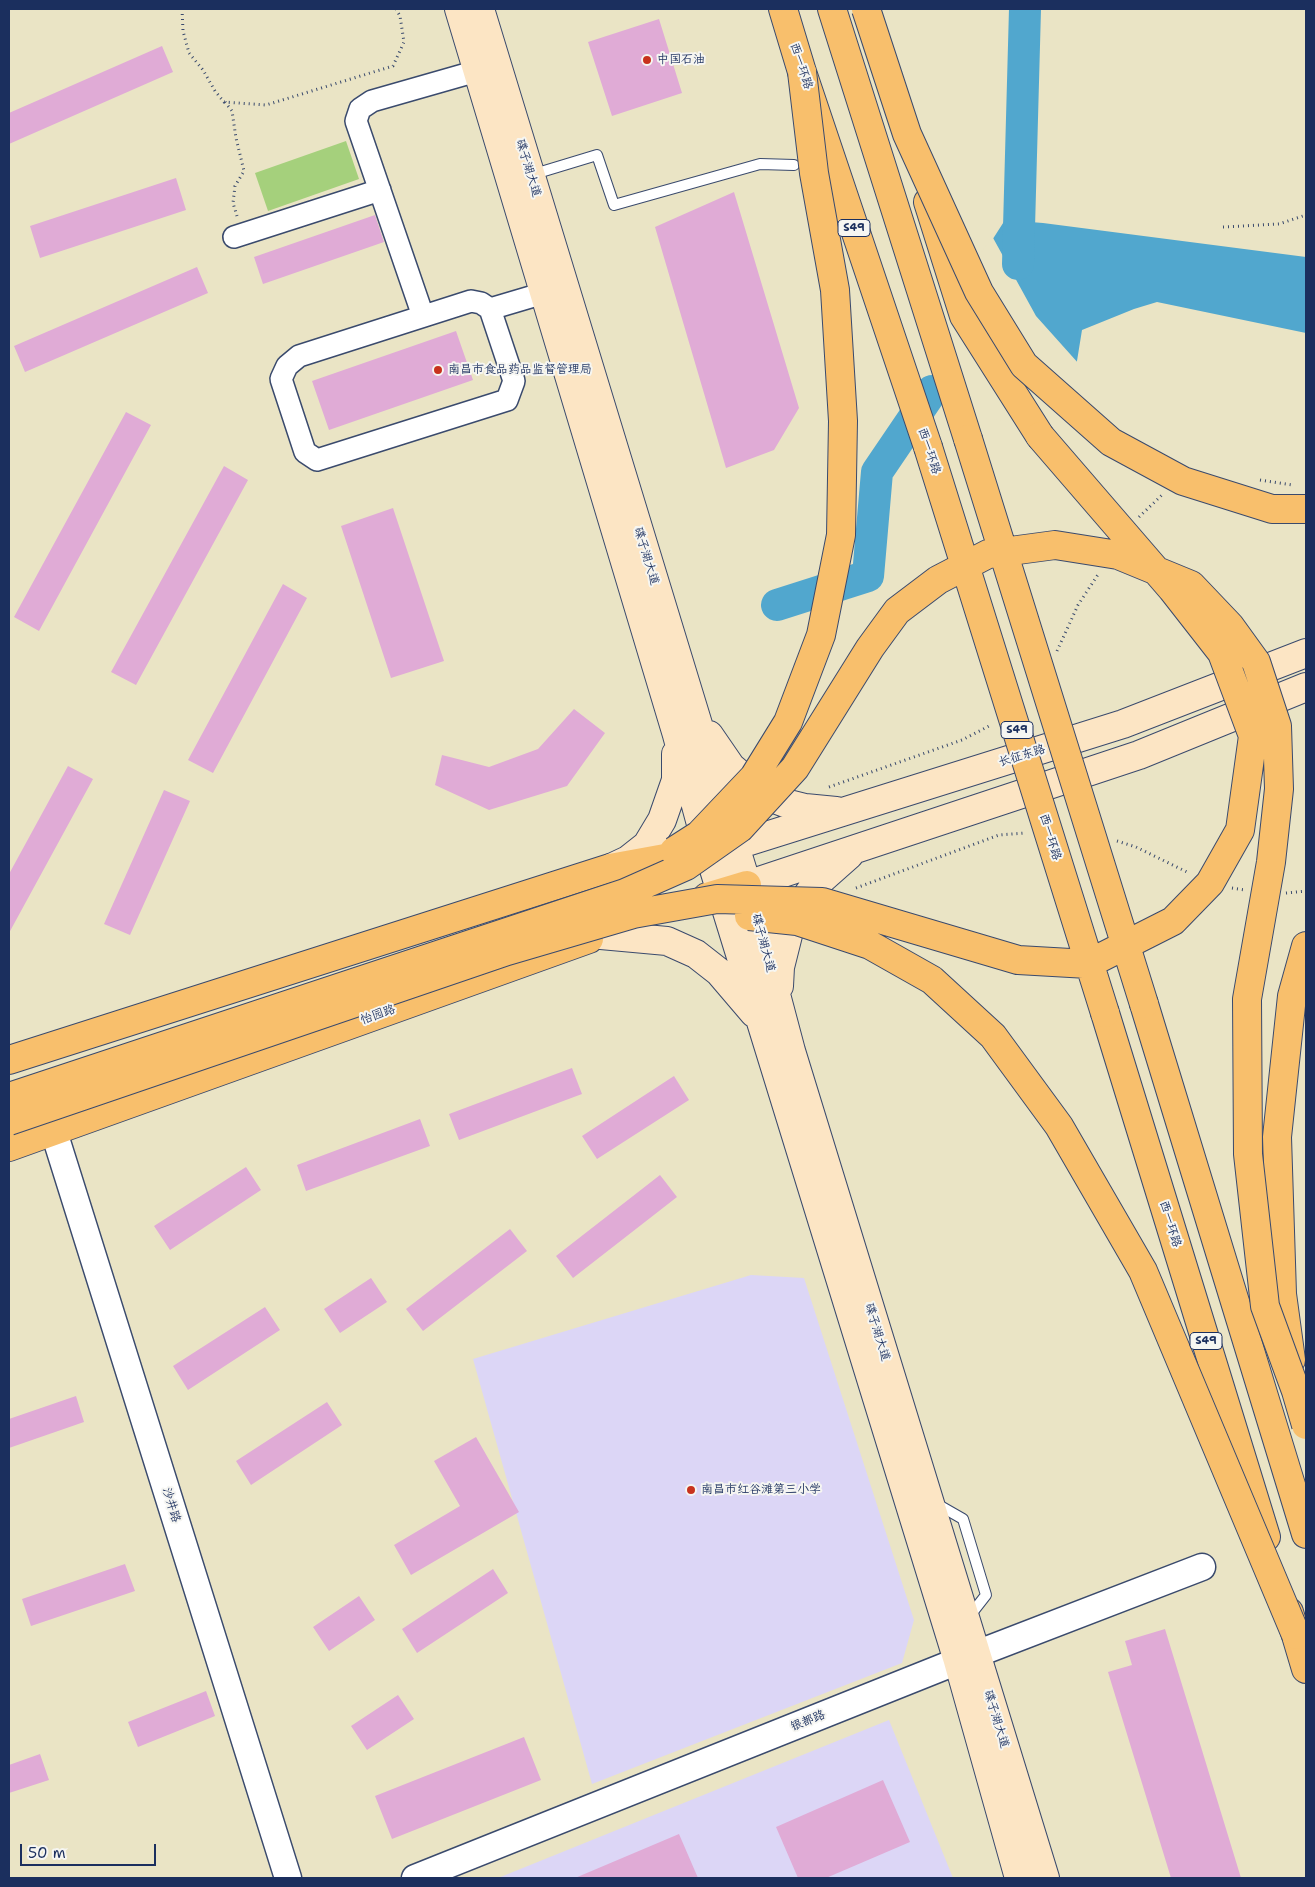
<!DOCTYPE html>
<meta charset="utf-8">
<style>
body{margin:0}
#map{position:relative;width:1315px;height:1887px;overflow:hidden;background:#eae4c5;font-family:"Shantell Sans",sans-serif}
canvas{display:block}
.frame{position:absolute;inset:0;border:10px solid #1b2f5e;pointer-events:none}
.scale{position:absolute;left:20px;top:1844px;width:136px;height:22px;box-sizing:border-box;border:2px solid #1b2f5e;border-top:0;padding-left:6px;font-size:15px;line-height:18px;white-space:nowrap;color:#1b2f5e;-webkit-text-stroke:4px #f6f6f2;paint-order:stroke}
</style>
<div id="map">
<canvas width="1315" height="1887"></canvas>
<div class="frame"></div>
<div class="scale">50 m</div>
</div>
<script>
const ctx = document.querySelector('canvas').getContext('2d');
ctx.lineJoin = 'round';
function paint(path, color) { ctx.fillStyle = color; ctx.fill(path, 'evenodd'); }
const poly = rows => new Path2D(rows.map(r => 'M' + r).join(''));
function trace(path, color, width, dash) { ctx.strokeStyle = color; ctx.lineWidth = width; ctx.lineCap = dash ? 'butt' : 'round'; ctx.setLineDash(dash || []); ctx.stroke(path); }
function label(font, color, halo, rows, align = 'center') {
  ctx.font = font + ' "Shantell Sans","LXGW WenKai TC",sans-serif'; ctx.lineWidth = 4; ctx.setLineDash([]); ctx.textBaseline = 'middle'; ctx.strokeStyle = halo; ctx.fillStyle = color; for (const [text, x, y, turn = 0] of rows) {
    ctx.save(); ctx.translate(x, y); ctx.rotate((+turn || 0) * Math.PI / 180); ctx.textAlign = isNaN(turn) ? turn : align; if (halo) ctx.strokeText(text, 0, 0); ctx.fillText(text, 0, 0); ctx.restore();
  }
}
const built = poly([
 [751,1275,804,1278,914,1620,902,1663,592,1784,473,1359],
 [889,1720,953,1878,498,1878]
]);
const green = poly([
 [346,141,359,179,268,211,255,173]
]);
const water = poly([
 [1005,220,1043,223,1306,257,1306,333,1157,302,1134,309,1082,330,1066,429,889,401]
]);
const pier = poly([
 [992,236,1036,316,1079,364,1067,431,887,402,887,400]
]);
const river = poly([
 [1018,264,1025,9],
 [777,605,868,576,877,472,932,391]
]);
const building = poly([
 [659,19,682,93,612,116,588,42],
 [162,46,173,72,9,144,9,113],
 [176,178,186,210,40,258,30,226],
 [734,192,799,408,774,450,726,468,655,227],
 [375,215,384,242,263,284,254,257],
 [197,267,208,293,25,372,14,346],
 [456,331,473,380,329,430,312,381],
 [126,412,151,425,39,631,14,617],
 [224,466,248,480,136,685,111,672],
 [393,508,444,661,391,678,341,526],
 [283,584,307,598,213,773,188,760],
 [574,709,605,733,567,786,489,810,435,785,442,755,489,767,538,749],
 [68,766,93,779,9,933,9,874],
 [164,790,190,801,130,935,104,924],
 [572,1068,582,1094,459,1140,449,1114],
 [674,1076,689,1100,597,1159,582,1136],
 [420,1119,430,1146,306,1191,297,1165],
 [246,1167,261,1190,170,1250,154,1226],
 [660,1175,677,1197,573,1278,556,1256],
 [510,1229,527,1251,423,1331,406,1309],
 [371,1278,387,1302,340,1333,324,1309],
 [265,1307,280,1330,188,1390,173,1366],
 [76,1396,84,1422,9,1448,9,1419],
 [327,1402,342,1425,251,1485,236,1461],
 [476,1437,519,1512,411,1575,394,1545,460,1506,434,1461],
 [125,1564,135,1591,31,1626,22,1599],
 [493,1569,508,1593,417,1653,402,1629],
 [359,1596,375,1620,329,1651,313,1627],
 [1165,1629,1241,1878,1171,1878,1108,1672,1132,1665,1125,1641],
 [206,1691,215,1716,138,1747,128,1722],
 [398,1695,414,1719,367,1750,351,1726],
 [524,1737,541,1780,392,1839,375,1796],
 [40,1754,49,1780,9,1793,9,1765],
 [883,1780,910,1842,826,1878,798,1878,776,1827],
 [679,1834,698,1878,575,1878]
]);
const path = poly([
 [182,9,183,31,189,53,203,70,215,91,224,102,266,105,393,66,404,42,400,16,396,9],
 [225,102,232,111,236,138,244,171,235,186,233,203,237,216],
 [1223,227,1279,224,1306,215],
 [1260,480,1293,485],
 [1139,517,1163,494],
 [1057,651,1078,605,1099,573],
 [829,787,962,740,991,725],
 [1117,841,1136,847,1189,873],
 [856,888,999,835,1025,833],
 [1232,888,1245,890],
 [1286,893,1306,891]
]);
const service = poly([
 [531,175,597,155,614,205,760,164,794,165],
 [935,1503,963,1519,986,1595,968,1618]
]);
const minor = poly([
 [234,237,380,190],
 [490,309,481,303,471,301,299,356,287,366,281,379,305,452,317,460,507,400,514,381,490,309,544,293],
 [423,316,356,121,360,109,372,101,477,71]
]);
const tertiary = poly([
 [54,1132,288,1878],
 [415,1878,958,1661,1202,1567]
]);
const secondary = poly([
 [459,9,677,735,708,850,958,1661,1019,1878],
 [480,9,747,885,791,1051,1045,1878],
 [709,735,731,767,764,795,785,803,805,808,836,811],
 [734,846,1123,724,1306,653],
 [611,868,628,860,647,845,662,820,676,780,676,754],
 [747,885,1139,755,1306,687],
 [601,935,667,941,696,954,719,972,754,1013],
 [779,986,780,967,789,931,797,910,814,886,849,855]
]);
const primary = poly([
 [707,897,747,885],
 [9,1060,610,868,698,852],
 [9,1147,589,939]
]);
const trunk = poly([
 [783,9,802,72,928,447],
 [832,9,968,439],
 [928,202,964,316,1040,436],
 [1144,1004,1306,1534],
 [1105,1013,1266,1537],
 [1291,1360,1282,1294,1277,1137,1292,996,1306,946],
 [1289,1612,1306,1669]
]);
const trunkBridge = poly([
 [866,9,907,134,979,292,1024,365,1111,442,1183,481,1272,509,1306,509],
 [968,439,1144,1004],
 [928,447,1105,1013],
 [674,851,699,835,754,777,788,722,821,635,841,535,843,421,835,290,814,173,802,72],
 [749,916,797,921,870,945,932,980,993,1036,1059,1126,1143,1271,1296,1635],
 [9,1097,625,893,686,866,740,828,795,768,870,648,897,611,938,580,988,554,1055,545,1118,555,1191,585,1230,626,1256,662,1277,726,1279,789,1271,862,1247,999,1248,1154,1265,1306,1296,1391,1306,1425],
 [9,1121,507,951,633,914,717,899,822,902,1018,960,1088,964,1173,921,1210,883,1240,830,1253,736,1222,653,1172,589,1040,436]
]);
const markers = [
 [647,60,5,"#c8321e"],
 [438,370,5,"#c8321e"],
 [691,1490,5,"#c8321e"]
];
const shields = [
 [854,228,32],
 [1017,730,32],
 [1206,1341,32]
];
const shieldNames = [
 ["S49",854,228],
 ["S49",1017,730],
 ["S49",1206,1341]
];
const poiNames = [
 ["中国石油",657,60],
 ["南昌市食品药品监督管理局",448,370],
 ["南昌市红谷滩第三小学",701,1490]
];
const streetNames = [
 ["西一环路",801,66,72],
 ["碟子湖大道",528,168,73],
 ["西一环路",929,451,72],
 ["碟子湖大道",646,556,73],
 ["长征东路",1022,756,-17],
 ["西一环路",1050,837,73],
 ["碟子湖大道",763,943,75],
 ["怡园路",378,1015,-20],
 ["西一环路",1170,1224,73],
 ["碟子湖大道",877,1332,73],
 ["沙井路",171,1505,73],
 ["碟子湖大道",996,1719,73],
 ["银都路",808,1721,-22]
];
paint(built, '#dcd6f6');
paint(green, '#a5d07c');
paint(water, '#51a7ce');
paint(pier, '#eae4c5');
trace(river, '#51a7ce', 32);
paint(building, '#e0abd6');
trace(service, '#3a4a6d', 12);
trace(minor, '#3a4a6d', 24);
trace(tertiary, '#3a4a6d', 29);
trace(secondary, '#3a4a6d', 30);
trace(primary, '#3a4a6d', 30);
trace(trunk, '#3a4a6d', 30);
trace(path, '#3a4a6d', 3, [1, 4]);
trace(service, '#fff', 10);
trace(minor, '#fff', 21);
trace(tertiary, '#fff', 26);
trace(secondary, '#fce5c4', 28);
trace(primary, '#f8bf6c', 28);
trace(trunk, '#f8bf6c', 28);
trace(trunkBridge, '#3a4a6d', 30, []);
trace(trunkBridge, '#f8bf6c', 28);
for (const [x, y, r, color] of markers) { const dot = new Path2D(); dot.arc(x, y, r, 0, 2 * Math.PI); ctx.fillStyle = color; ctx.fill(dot); trace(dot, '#f6f6f2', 2); }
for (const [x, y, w] of shields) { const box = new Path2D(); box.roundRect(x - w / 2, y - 8.5, w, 17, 4); ctx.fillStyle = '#f6f6f2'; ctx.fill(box); trace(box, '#1b2f5e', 1); }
label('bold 11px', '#1b2f5e', null, shieldNames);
label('12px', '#1b2f5e', '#f6f6f2', poiNames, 'left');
label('12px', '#1b2f5e', '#f6f6f2', streetNames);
</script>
